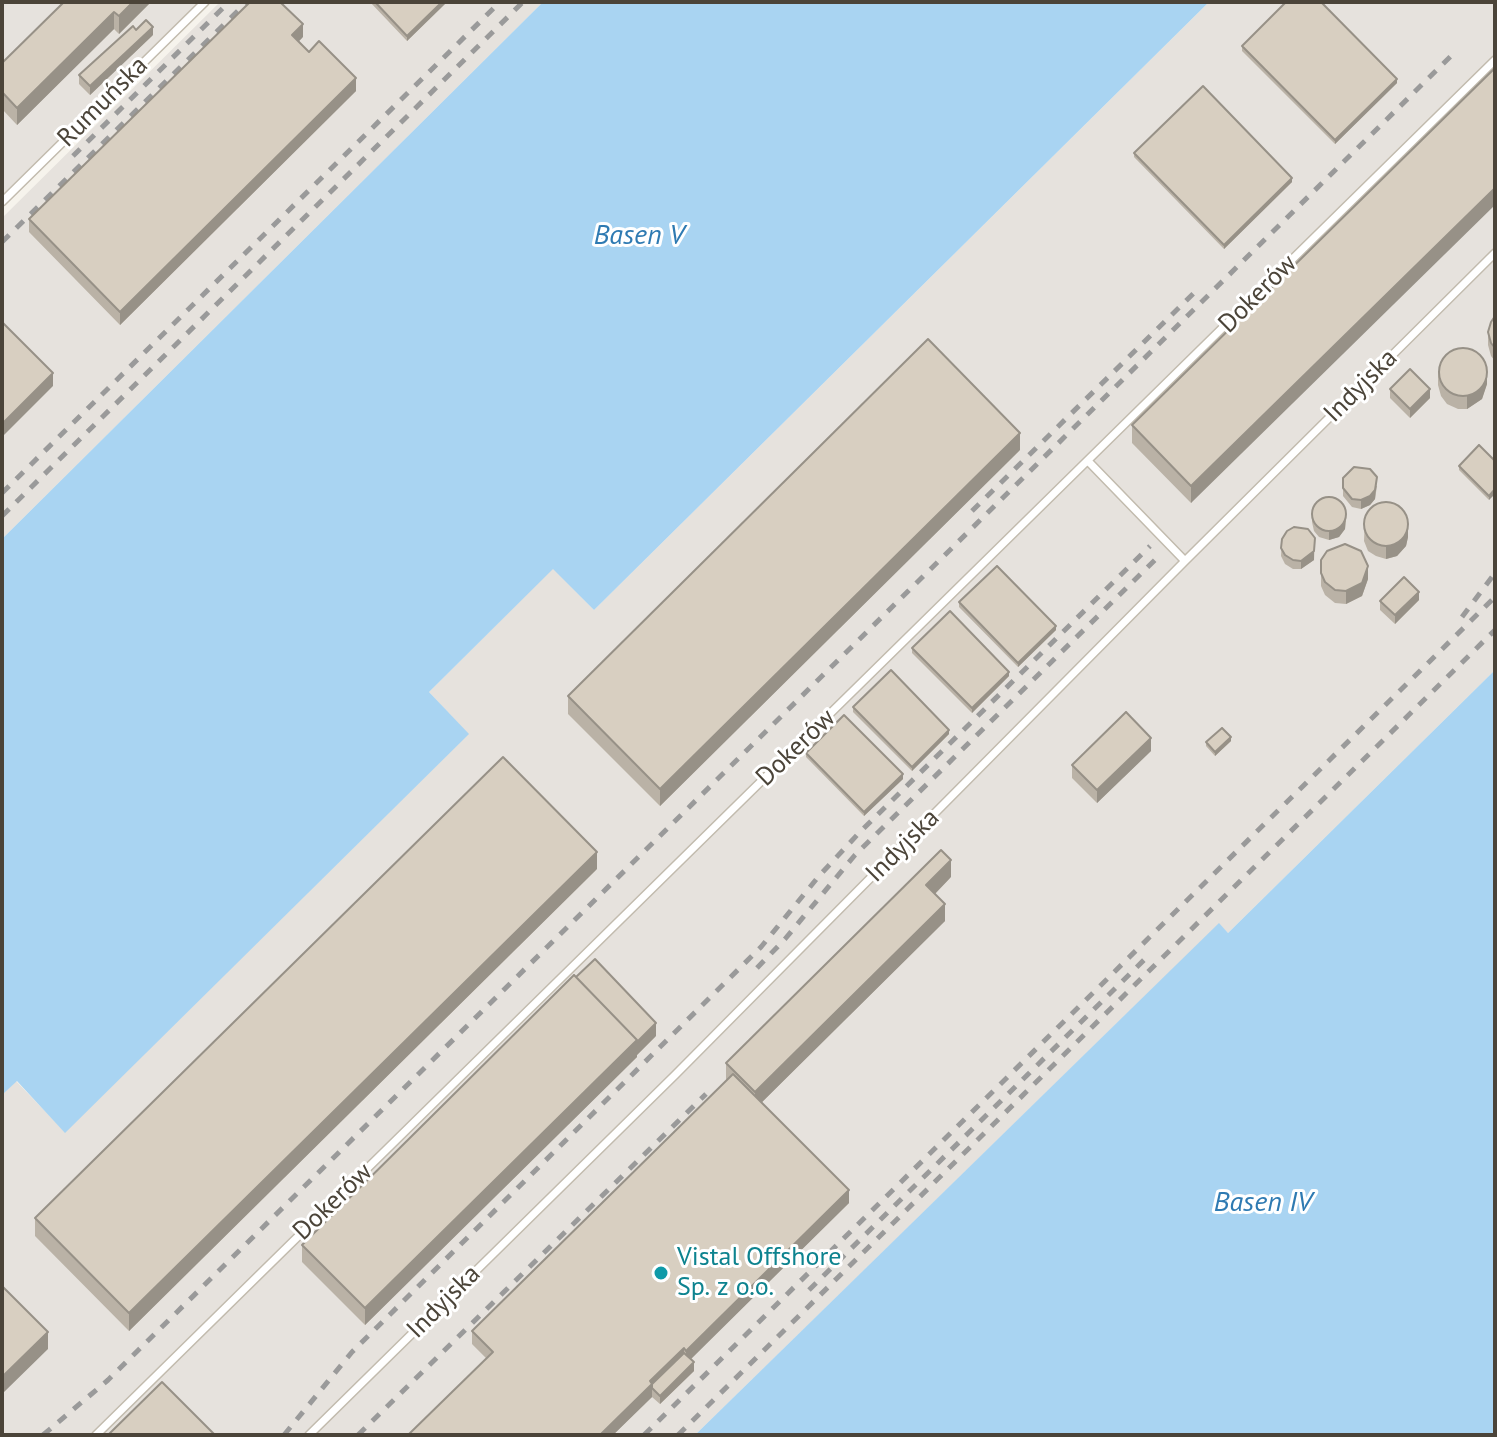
<!DOCTYPE html>
<meta charset="utf-8">
<style>
body{margin:0}
#map{position:relative;width:1497px;height:1437px;overflow:hidden;background:#f6f3ec;font-family:"PT Sans",sans-serif}
canvas{display:block}
.frame{position:absolute;inset:0;border:4px solid #4b4439;pointer-events:none}
</style>
<div id="map">
<canvas width="1497" height="1437"></canvas>
<div class="frame"></div>
</div>
<script>
const ctx = document.querySelector('canvas').getContext('2d');
ctx.lineJoin = 'round';
function paint(path, color) { ctx.fillStyle = color; ctx.fill(path, 'evenodd'); }
const poly = rows => new Path2D(rows.map(r => 'M' + r).join(''));
function trace(path, color, width, dash) { ctx.strokeStyle = color; ctx.lineWidth = width; ctx.lineCap = dash ? 'butt' : 'round'; ctx.setLineDash(dash || []); ctx.stroke(path); }
function label(font, color, halo, rows, align = 'center') {
  ctx.font = font + ' "PT Sans",sans-serif'; ctx.lineWidth = 6; ctx.setLineDash([]); ctx.textBaseline = 'middle'; ctx.strokeStyle = halo; ctx.fillStyle = color; for (const [text, x, y, turn = 0] of rows) {
    ctx.save(); ctx.translate(x, y); ctx.rotate((+turn || 0) * Math.PI / 180); ctx.textAlign = isNaN(turn) ? turn : align; if (halo) ctx.strokeText(text, 0, 0); ctx.fillText(text, 0, 0); ctx.restore();
  }
}
const industrial = poly([
 [2,2,210,2,2,202],
 [220,2,543,2,2,539,2,218],
 [1209,2,1495,2,1495,670,1228,933,1219,924,695,1435,2,1435,2,1095,16,1081,65,1132,468,734,429,692,553,568,594,610]
]);
const water = poly([
 [543,2,1209,2,594,610,553,569,429,692,469,734,65,1133,17,1081,2,1095,2,539],
 [1495,670,1495,1435,695,1435,1219,923,1228,933]
]);
const lane = poly([
 [2,202,205,2],
 [1088,461,1185,561],
 [96,1435,1495,60],
 [309,1435,675,1075,1185,561,1495,253]
]);
const rail = poly([
 [73,156,229,2],
 [2,242,247,2],
 [2,493,500,2],
 [972,511,1197,290],
 [2,516,523,2],
 [1462,617,1495,573],
 [757,968,785,939,855,855,1159,556],
 [809,1290,1148,956],
 [43,1435,108,1380,1453,54],
 [284,1435,352,1352,761,947,819,876,859,833,1150,546],
 [358,1435,706,1094],
 [644,1435,1495,597],
 [678,1435,1495,630]
]);
const wall = poly([
 [64,2,151,2,119,34,114,29,17,125,2,109,2,63],
 [370,2,447,2,407,41],
 [153,35,90,95,79,84,79,75],
 [303,37,299,41,309,52,356,91,120,325,29,232,29,219],
 [1242,46,1397,83,1335,144,1242,51],
 [1495,68,1191,503,1132,443,1132,425],
 [1134,153,1292,182,1224,249,1134,157],
 [1495,316,1495,361,1491,356,1488,345,1488,332],
 [1438,372,1487,384,1482,399,1467,409,1458,409,1447,404,1441,396,1438,385],
 [1390,389,1430,398,1410,418,1390,398],
 [1020,450,660,806,568,714,568,696],
 [1495,461,1489,500,1459,470,1459,466],
 [1343,478,1377,486,1375,499,1370,505,1361,509,1352,507,1343,496],
 [1312,514,1346,521,1345,529,1339,537,1329,540,1319,537,1314,531,1312,522],
 [1365,517,1408,537,1406,546,1397,556,1386,559,1376,556,1368,551,1364,541],
 [1315,538,1314,560,1301,569,1293,569,1285,564,1281,556,1282,539],
 [1321,560,1368,579,1362,596,1346,604,1335,603,1325,595,1321,586],
 [1419,600,1395,624,1380,610,1380,601],
 [959,602,1056,630,1018,667,959,607],
 [912,648,1009,676,972,713,912,653],
 [853,707,949,734,912,771,853,712],
 [1231,741,1215,756,1206,746,1206,742],
 [1151,751,1097,803,1072,778,1072,765],
 [806,753,903,779,864,816,806,757],
 [597,869,129,1331,35,1236,35,1218],
 [951,877,935,894,945,921,761,1103,849,1203,690,1359,694,1371,660,1404,652,1397,613,1435,486,1358,472,1344,472,1331,726,1081,726,1063],
 [656,1036,637,1055,637,1057,365,1325,302,1262,302,1245]
]);
const shadedWall = poly([
 [133,2,151,2,119,34,119,16],
 [442,2,447,2,407,41,407,36],
 [114,12,114,29,17,125,17,108],
 [303,24,303,37,292,48,292,35],
 [153,27,153,35,90,95,90,86],
 [356,78,356,91,120,325,120,312],
 [1397,79,1397,83,1335,144,1335,140],
 [1292,178,1292,182,1224,249,1224,245],
 [1495,188,1495,205,1191,503,1191,486],
 [1487,371,1487,384,1482,399,1467,409,1467,396],
 [53,373,53,386,2,437,2,424],
 [1430,389,1430,398,1410,418,1410,409],
 [1020,433,1020,450,660,806,660,789],
 [1377,477,1375,499,1370,505,1361,509,1361,500],
 [1495,489,1495,494,1489,500,1489,496],
 [1346,512,1345,529,1339,537,1329,540,1329,531],
 [1408,524,1408,537,1406,546,1397,556,1386,559,1386,546],
 [1314,551,1314,560,1301,569,1301,561],
 [1368,566,1368,579,1362,596,1346,604,1346,591],
 [1419,592,1419,600,1395,624,1395,615],
 [1056,626,1056,630,1018,667,1018,663],
 [1009,672,1009,676,972,713,972,708],
 [949,730,949,734,912,771,912,767],
 [1231,737,1231,741,1215,756,1215,752],
 [1151,738,1151,751,1097,803,1097,790],
 [903,774,903,779,864,816,864,812],
 [597,852,597,869,129,1331,129,1313],
 [951,860,951,877,926,903,926,885],
 [945,904,945,921,755,1109,755,1092],
 [656,1023,656,1036,637,1055,637,1057,365,1325,365,1308,637,1040],
 [849,1190,849,1203,686,1364,686,1351],
 [48,1332,48,1349,2,1394,2,1377],
 [684,1348,684,1361,652,1388,652,1397,613,1435,600,1435,650,1381],
 [694,1362,694,1371,660,1404,660,1396]
]);
const building = poly([
 [64,2,133,2,119,16,114,12,17,108,2,92,2,63,64,2],
 [250,2,280,2,303,24,292,35,309,52,319,41,356,78,120,312,29,219,250,2],
 [375,2,442,2,407,36,375,2],
 [1286,2,1321,2,1397,79,1335,140,1242,46,1286,2],
 [146,20,153,27,90,86,79,75,133,26,136,30,146,20],
 [1495,68,1495,188,1191,486,1132,425,1495,68],
 [1203,86,1292,178,1224,245,1134,153,1203,86],
 [1495,316,1495,348,1491,343,1488,332,1491,322,1495,316],
 [2,322,53,373,2,424,2,322],
 [928,339,1020,433,660,789,568,696,928,339],
 '1439 372a24 24 0 1 1 48 0a24 24 0 1 1-48 0Z',
 [1410,369,1430,389,1410,409,1390,389,1410,369],
 [1479,445,1495,461,1495,489,1489,496,1459,466,1479,445],
 [1354,467,1370,469,1377,477,1375,490,1370,496,1361,500,1352,499,1343,488,1343,478,1354,467],
 '1312 514a17 17 0 1 1 34 0a17 17 0 1 1-34 0Z',
 '1364 524a22 22 0 1 1 44 0a22 22 0 1 1-44 0Z',
 [1294,527,1308,529,1315,538,1314,551,1301,561,1293,560,1285,555,1281,548,1282,539,1287,531,1294,527],
 [1345,544,1361,551,1368,566,1362,583,1346,591,1335,590,1325,582,1321,573,1321,560,1327,551,1345,544],
 [997,566,1056,626,1018,663,959,602,997,566],
 [1404,577,1419,592,1395,615,1380,601,1404,577],
 [950,611,1009,672,972,708,912,648,950,611],
 [891,670,949,730,912,767,853,707,891,670],
 [1126,712,1151,738,1097,790,1072,765,1126,712],
 [844,715,903,774,864,812,806,753,844,715],
 [1222,728,1231,737,1215,752,1206,742,1222,728],
 [503,757,597,852,129,1313,35,1218,503,757],
 [941,850,951,860,926,885,945,904,755,1092,726,1063,941,850],
 [595,959,656,1023,637,1042,637,1040,576,977,595,959],
 [574,975,637,1040,365,1308,302,1245,574,975],
 [733,1074,849,1190,686,1351,684,1348,650,1381,652,1384,600,1435,408,1435,493,1352,472,1331,733,1074],
 [2,1286,48,1332,2,1377,2,1286],
 [684,1353,694,1362,660,1396,652,1388,652,1384,650,1386,684,1353],
 [162,1382,215,1435,108,1435,162,1382]
]);
const markers = [
 [661,1273,8,"#0f9aa8"]
];
const streetNames = [
 ["Rumuńska",103,102,-45],
 ["Dokerów",1258,294,-45],
 ["Indyjska",1361,386,-45],
 ["Dokerów",796,748,-44],
 ["Indyjska",903,846,-45],
 ["Dokerów",333,1202,-44],
 ["Indyjska",444,1302,-45]
];
const cultureNames = [
 ["Vistal Offshore",677,1258],
 ["Sp. z o.o.",677,1288]
];
const waterNames = [
 ["Basen V",639,236],
 ["Basen IV",1263,1203]
];
paint(industrial, '#e6e2dd');
paint(water, '#a9d4f2');
trace(lane, '#c2bbae', 10);
trace(lane, '#fff', 7);
trace(rail, '#9a9a9a', 5, [10, 10]);
paint(wall, '#bab2a6');
paint(shadedWall, '#979187');
paint(building, '#d8cfc1');
trace(building, '#979187', 2);
for (const [x, y, r, color] of markers) { const dot = new Path2D(); dot.arc(x, y, r, 0, 2 * Math.PI); ctx.fillStyle = color; ctx.fill(dot); trace(dot, '#fff', 3); }
label('26px', '#4b4439', '#fff', streetNames);
label('26px', '#0d838f', '#fff', cultureNames, 'left');
label('italic 28px', '#2e7ab2', '#fff', waterNames);
</script>
